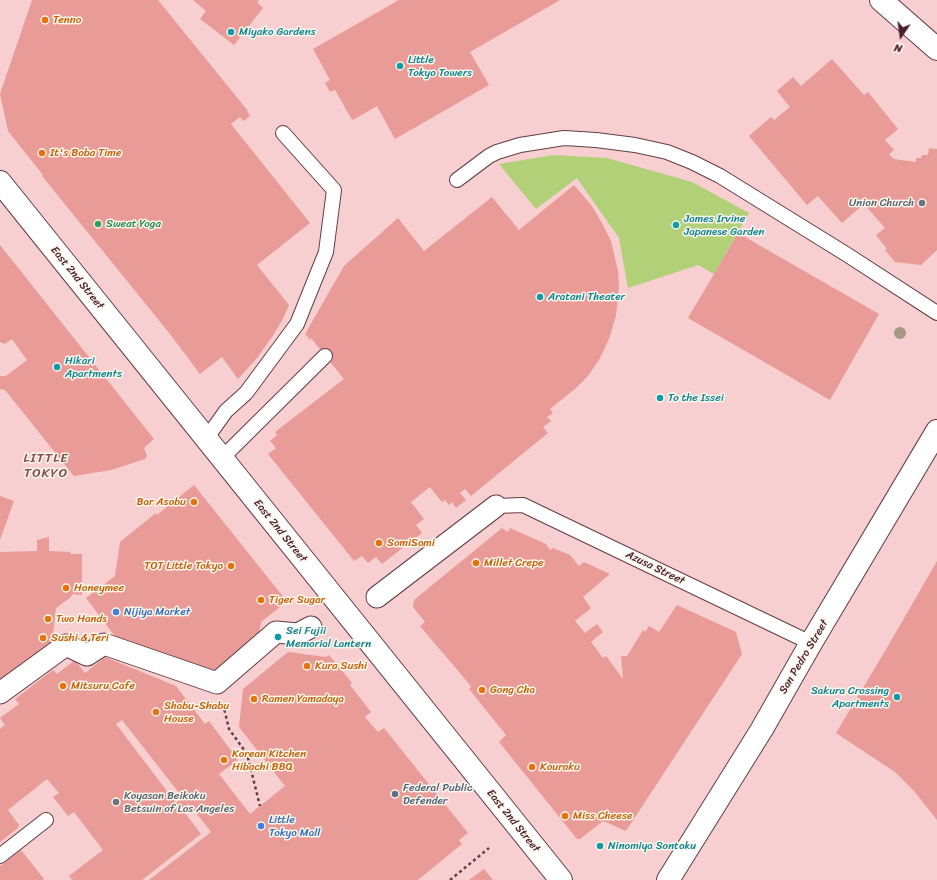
<!DOCTYPE html>
<style>
body{margin:0}
#map{position:relative;width:937px;height:880px;overflow:hidden;background:#f2ead1;font-family:Sriracha,sans-serif}
canvas{display:block}
.north{position:absolute;left:881px;top:16px;width:40px;height:40px;-webkit-text-stroke:3px #fbf7ec;paint-order:stroke;rotate:193deg;font-size:11px;font-weight:700;line-height:16px;text-align:center;color:#4a1f2b}
.north::after{content:'';display:block;margin:auto;width:14px;height:18px;background:#4a1f2b;clip-path:polygon(50% 0,100% 100%,50% 72%,0 100%)}
</style>
<div id="map">
<canvas width="937" height="880"></canvas>
<div class="north">N</div>
</div>
<script>
const ctx = document.querySelector('canvas').getContext('2d');
ctx.lineJoin = 'round';
function paint(path, color) { ctx.fillStyle = color; ctx.fill(path, 'evenodd'); }
const poly = rows => new Path2D(rows.map(r => 'M' + r).join(''));
function trace(path, color, width, dash) { ctx.strokeStyle = color; ctx.lineWidth = width; ctx.lineCap = dash ? 'butt' : 'round'; ctx.setLineDash(dash || []); ctx.stroke(path); }
function label(font, color, halo, rows, align = 'center') {
  ctx.font = font + ' Sriracha,sans-serif'; ctx.lineWidth = 3; ctx.setLineDash([]); ctx.textBaseline = 'middle'; ctx.strokeStyle = halo; ctx.fillStyle = color; for (const [text, x, y, turn = 0] of rows) {
    ctx.save(); ctx.translate(x, y); ctx.rotate((+turn || 0) * Math.PI / 180); ctx.textAlign = isNaN(turn) ? turn : align; if (halo) ctx.strokeText(text, 0, 0); ctx.fillText(text, 0, 0); ctx.restore();
  }
}
const built = poly([
 [0,0,937,0,937,880,0,880]
]);
const green = poly([
 [553,155,607,158,692,182,749,213,714,274,698,265,628,288,619,238,577,178,536,209,499,164]
]);
const building = poly([
 [32,0,158,0,248,111,247,111,250,116,243,121,240,117,231,124,310,223,257,265,289,305,283,319,272,337,257,358,238,379,222,357,200,374,170,334,42,176,43,175,8,131,0,94],
 [193,0,259,0,257,2,263,8,234,45,200,19,206,11],
 [399,0,560,0,470,52,489,85,395,139,377,106,353,120,351,118,335,90,330,92,325,83,330,80,313,49],
 [832,59,864,95,868,92,898,129,885,140,894,150,889,154,894,159,916,162,916,158,921,158,922,155,928,155,929,148,937,149,937,250,921,265,895,262,885,250,887,249,876,235,885,228,864,204,842,223,818,196,807,205,749,136,771,117,774,120,790,107,777,91,793,77,801,86],
 [574,185,592,206,603,225,611,241,618,271,619,287,616,316,609,339,599,360,588,376,576,388,550,409,553,413,547,417,551,421,543,427,548,433,471,496,465,489,460,493,466,500,456,508,452,502,449,505,445,500,442,502,430,487,411,502,424,519,416,525,422,533,382,564,376,557,368,563,362,556,354,561,268,454,276,448,270,441,277,435,275,432,344,379,311,338,310,340,305,334,344,266,398,218,424,251,492,197,519,230],
 [738,233,879,314,830,400,688,318],
 [0,245,154,439,144,448,147,456,145,459,111,470,74,476,5,390,0,389,0,376,6,376,27,360,12,339,5,344,0,342],
 [194,485,285,599,283,601,285,603,261,622,258,641,217,674,125,639,120,643,86,598,115,576,120,542,156,513,157,515,169,505,168,503,178,496,179,497],
 [0,496,14,501,0,540],
 [502,528,508,532,510,528,546,544,550,550,553,548,570,555,579,566,584,562,610,574,583,597,591,608,575,621,585,633,597,624,603,632,591,642,603,658,606,656,623,679,621,656,627,656,643,630,645,632,649,626,659,632,677,605,736,632,742,654,626,831,603,821,580,839,577,839,499,742,506,735,469,689,471,687,470,685,420,626,425,622,413,607,414,600],
 [49,537,49,551,71,552,70,554,82,554,82,595,72,594,71,597,56,608,52,642,0,682,0,552,37,551,37,540],
 [937,561,937,820,914,791,895,772,836,733,888,646],
 [288,652,326,657,329,655,352,683,350,685,371,712,365,717,378,732,384,728,468,833,459,840,462,844,418,880,149,880,211,832,189,804,182,809,201,834,142,880,72,880,69,876,103,850,74,812,68,816,53,797,59,793,47,779,8,810,19,825,18,828,0,842,0,729,5,725,0,718,19,704,15,699,53,670,57,674,75,660,85,673,105,657,176,686,205,724,209,721,238,760,219,774,250,814,285,786,239,727,243,689],
 [122,720,183,798,176,803,116,724],
 [21,850,44,879,43,880,0,880,0,866],
 [484,869,493,880,469,880]
]);
const path = poly([
 [223,704,229,729,247,754,260,806],
 [450,880,489,848]
]);
const service = poly([
 [457,180,489,156,497,152,520,145,564,138,596,140,635,145,667,152,692,162,720,176,846,254,937,313],
 [206,439,226,411,246,393,297,324,326,252,334,190,283,133],
 [222,458,325,356],
 [496,506,523,505,811,643],
 [0,856,46,820]
]);
const pedestrian = poly([
 [377,597,496,506],
 [0,693,66,645,87,655,104,644,217,683,276,632,298,634,311,627]
]);
const tertiary = poly([
 [0,182,561,880]
]);
const secondary = poly([
 [668,880,762,729,811,643,937,431]
]);
const primary = poly([
 [881,0,937,49]
]);
const trees = [
 [900,333]
];
const markers = [
 [45,20,4,"#e8710a"],
 [231,32,4,"#0f9aa8"],
 [400,66,4,"#0f9aa8"],
 [42,153,4,"#e8710a"],
 [922,203,4,"#6b7280"],
 [98,224,4,"#2e9e5b"],
 [676,225,4,"#0f9aa8"],
 [540,297,4,"#0f9aa8"],
 [57,367,4,"#0f9aa8"],
 [660,398,4,"#0f9aa8"],
 [194,502,4,"#e8710a"],
 [379,543,4,"#e8710a"],
 [476,563,4,"#e8710a"],
 [231,566,4,"#e8710a"],
 [66,588,4,"#e8710a"],
 [261,600,4,"#e8710a"],
 [116,612,4,"#3f7fe0"],
 [48,619,4,"#e8710a"],
 [278,637,4,"#0f9aa8"],
 [43,638,4,"#e8710a"],
 [307,666,4,"#e8710a"],
 [63,686,4,"#e8710a"],
 [482,690,4,"#e8710a"],
 [897,697,4,"#0f9aa8"],
 [254,699,4,"#e8710a"],
 [156,712,4,"#e8710a"],
 [224,760,4,"#e8710a"],
 [532,767,4,"#e8710a"],
 [395,794,4,"#5c6f8a"],
 [116,802,4,"#6b7280"],
 [565,816,4,"#e8710a"],
 [261,826,4,"#3f7fe0"],
 [600,846,4,"#0f9aa8"]
];
const foodNames = [
 ["Tenno",53,20],
 ["It's Boba Time",50,153],
 ["Bar Asobu",186,502,"right"],
 ["SomiSomi",387,543],
 ["Millet Crepe",484,563],
 ["TOT Little Tokyo",223,566,"right"],
 ["Honeymee",74,588],
 ["Tiger Sugar",269,600],
 ["Two Hands",56,619],
 ["Sushi & Teri",51,638],
 ["Kura Sushi",315,666],
 ["Mitsuru Cafe",71,686],
 ["Gong Cha",490,690],
 ["Ramen Yamadaya",262,699],
 ["Shabu-Shabu",164,706],
 ["House",164,719],
 ["Korean Kitchen",232,754],
 ["Hibachi BBQ",232,767],
 ["Kouraku",540,767],
 ["Miss Cheese",573,816]
];
const cultureNames = [
 ["Miyako Gardens",239,32],
 ["Little",408,60],
 ["Tokyo Towers",408,73],
 ["James Irvine",684,219],
 ["Japanese Garden",684,232],
 ["Aratani Theater",548,297],
 ["Hikari",65,361],
 ["Apartments",65,374],
 ["To the Issei",668,398],
 ["Sei Fujii",286,631],
 ["Memorial Lantern",286,644],
 ["Sakura Crossing",889,691,"right"],
 ["Apartments",889,704,"right"],
 ["Ninomiya Sontoku",608,846]
];
const worshipNames = [
 ["Union Church",914,203],
 ["Koyasan Beikoku",124,796,"left"],
 ["Betsuin of Los Angeles",124,809,"left"]
];
const leisureNames = [
 ["Sweat Yoga",106,224]
];
const streetNames = [
 ["East 2nd Street",77,278,51],
 ["East 2nd Street",280,531,51],
 ["Azusa Street",655,568,26],
 ["San Pedro Street",804,657,-59],
 ["East 2nd Street",513,821,51]
];
const shopNames = [
 ["Nijiya Market",124,612],
 ["Little",269,820],
 ["Tokyo Mall",269,833]
];
const serviceNames = [
 ["Federal Public",403,788],
 ["Defender",403,801]
];
const quarterNames = [
 ["LITTLE",46,459],
 ["TOKYO",46,474]
];
paint(built, '#f7cfd0');
paint(green, '#b2d077');
paint(building, '#e99b97');
trace(service, '#633d44', 16);
trace(pedestrian, '#633d44', 23);
trace(tertiary, '#633d44', 24);
trace(secondary, '#633d44', 24);
trace(primary, '#633d44', 24);
trace(path, '#633d44', 2.5, [3, 3]);
trace(service, '#fff', 14);
trace(pedestrian, '#fff', 21);
trace(tertiary, '#fff', 22);
trace(secondary, '#fff', 22);
trace(primary, '#fff', 22);
ctx.fillStyle = '#a79882';
for (const [x, y] of trees) { ctx.beginPath(); ctx.arc(x, y, 6, 0, 2 * Math.PI); ctx.fill(); }
for (const [x, y, r, color] of markers) { const dot = new Path2D(); dot.arc(x, y, r, 0, 2 * Math.PI); ctx.fillStyle = color; ctx.fill(dot); trace(dot, '#fbf7ec', 1.5); }
label('11px', '#c56008', '#fbf7ec', foodNames, 'left');
label('11px', '#0d838f', '#fbf7ec', cultureNames, 'left');
label('11px', '#5b616d', '#fbf7ec', worshipNames, 'right');
label('11px', '#27864d', '#fbf7ec', leisureNames, 'left');
label('11px', '#4a1f2b', '#fbf7ec', streetNames);
label('11px', '#366cbe', '#fbf7ec', shopNames, 'left');
label('11px', '#4e5e75', '#fbf7ec', serviceNames, 'left');
ctx.letterSpacing = '1px';
label('13px', '#824a51', '#fbf7ec', quarterNames);
ctx.letterSpacing = '0px';
</script>
